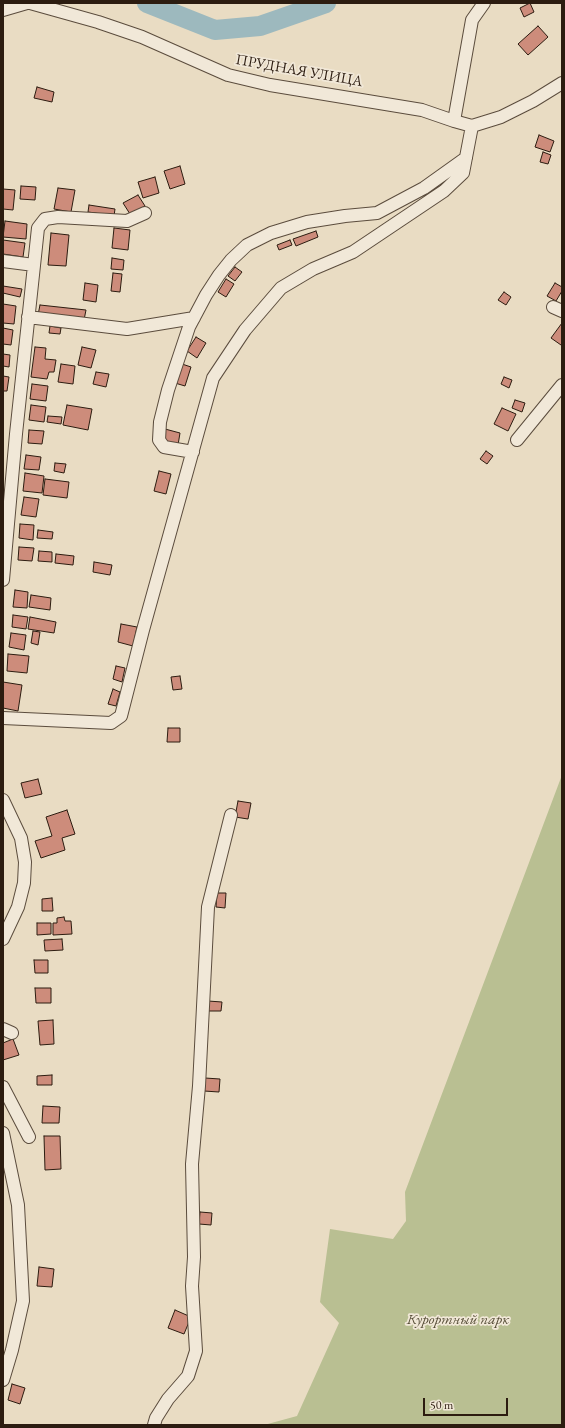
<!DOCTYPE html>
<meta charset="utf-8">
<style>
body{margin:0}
#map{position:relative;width:565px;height:1428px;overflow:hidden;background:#e9dcc3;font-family:"EB Garamond",serif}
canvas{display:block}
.frame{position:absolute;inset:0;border:4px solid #2c1c10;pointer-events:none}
.scale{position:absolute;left:423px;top:1398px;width:85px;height:18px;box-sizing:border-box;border:2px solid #2c1c10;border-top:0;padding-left:5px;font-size:12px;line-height:14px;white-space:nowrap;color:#2c1c10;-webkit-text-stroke:3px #f1e8d8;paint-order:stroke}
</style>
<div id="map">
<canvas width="565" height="1428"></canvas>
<div class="frame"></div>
<div class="scale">50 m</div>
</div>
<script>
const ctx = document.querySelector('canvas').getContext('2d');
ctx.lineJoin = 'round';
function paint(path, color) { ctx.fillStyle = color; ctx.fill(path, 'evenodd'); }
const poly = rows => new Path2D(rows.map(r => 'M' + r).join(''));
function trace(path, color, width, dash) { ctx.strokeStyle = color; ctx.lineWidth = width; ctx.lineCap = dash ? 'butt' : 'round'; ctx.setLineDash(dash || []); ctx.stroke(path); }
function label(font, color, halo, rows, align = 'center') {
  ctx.font = font + ' "EB Garamond",serif'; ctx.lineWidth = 3.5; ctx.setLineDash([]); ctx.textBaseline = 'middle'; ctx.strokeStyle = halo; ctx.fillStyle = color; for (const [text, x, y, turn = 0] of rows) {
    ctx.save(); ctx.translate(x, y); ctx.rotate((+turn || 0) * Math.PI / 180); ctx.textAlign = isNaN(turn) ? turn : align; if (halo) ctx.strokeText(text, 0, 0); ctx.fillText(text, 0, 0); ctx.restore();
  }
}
const green = poly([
 [562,775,562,1425,264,1425,297,1416,339,1323,320,1302,330,1229,393,1239,406,1221,405,1192]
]);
const river = poly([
 [147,3,215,30,260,26,326,3]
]);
const building = poly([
 [530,3,534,12,524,17,520,8,530,3],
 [538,26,548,37,528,55,518,44,538,26],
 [37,87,54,92,52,102,34,98,37,87],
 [539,135,554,141,550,152,535,147,539,135],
 [543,152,551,155,548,164,540,162,543,152],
 [180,166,185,184,170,189,164,171,180,166],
 [155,177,159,193,143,198,138,182,155,177],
 [21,186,36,187,35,200,20,199,21,186],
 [58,188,75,190,71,212,54,209,58,188],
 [3,189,15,190,13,210,3,209,3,189],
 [138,195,145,206,130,214,123,203,138,195],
 [89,205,115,209,114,216,88,212,89,205],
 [5,221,27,224,26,239,3,237,5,221],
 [114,228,130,230,128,250,112,248,114,228],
 [316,231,318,237,296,246,293,239,316,231],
 [51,233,69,235,66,266,48,265,51,233],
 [3,240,25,243,23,257,3,254,3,240],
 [290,240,292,245,279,250,277,245,290,240],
 [112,258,124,260,123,270,111,269,112,258],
 [235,267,242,272,235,281,228,276,235,267],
 [113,273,122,274,120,292,111,291,113,273],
 [226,279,234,284,226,297,218,292,226,279],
 [85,283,98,285,96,302,83,300,85,283],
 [555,283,562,287,562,291,556,301,547,296,555,283],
 [3,286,22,289,20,297,3,293,3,286],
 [504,292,511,297,506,305,498,300,504,292],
 [3,304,16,306,14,324,3,323,3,304],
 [40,305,86,310,84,320,38,315,40,305],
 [562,323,562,344,561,345,551,338,562,323],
 [50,326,61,328,60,334,49,333,50,326],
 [3,328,13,330,11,345,3,344,3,328],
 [196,337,206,343,197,358,187,351,196,337],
 [35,347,46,348,45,359,56,360,54,372,49,372,47,379,31,377,35,347],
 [82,347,96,350,91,368,78,365,82,347],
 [3,354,10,355,9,367,3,366,3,354],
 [61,364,75,366,73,384,58,382,61,364],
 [182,364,191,367,185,386,175,383,182,364],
 [96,372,109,374,106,387,93,384,96,372],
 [3,376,9,377,7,391,3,391,3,376],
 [504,377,512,380,509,388,501,384,504,377],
 [32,384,48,386,46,401,30,399,32,384],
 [515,400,525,403,522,412,512,408,515,400],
 [31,405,46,407,44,422,29,420,31,405],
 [67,405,92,409,88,430,63,425,67,405],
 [502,408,516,414,508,431,494,424,502,408],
 [48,416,62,417,61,424,47,422,48,416],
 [165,429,180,433,178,445,162,442,165,429],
 [29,430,44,431,42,444,28,443,29,430],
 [486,451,493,456,487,464,480,459,486,451],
 [26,455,41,457,39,470,24,469,26,455],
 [55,463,66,464,64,473,54,471,55,463],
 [159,471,171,474,166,494,154,491,159,471],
 [25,473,44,476,42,493,23,491,25,473],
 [45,479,69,482,67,498,43,495,45,479],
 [24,497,39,499,36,517,21,515,24,497],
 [20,524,34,525,33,540,19,538,20,524],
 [38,530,53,532,52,539,37,538,38,530],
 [19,547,34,548,32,561,18,560,19,547],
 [39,551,52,552,52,562,38,561,39,551],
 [56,554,74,556,73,565,55,563,56,554],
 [94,562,112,565,110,575,93,572,94,562],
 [15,590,28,592,27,608,13,607,15,590],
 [31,595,51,598,50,610,29,607,31,595],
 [13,615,28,617,26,629,12,627,13,615],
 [30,617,56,622,54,633,28,629,30,617],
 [121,624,137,627,133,646,118,642,121,624],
 [33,631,40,632,38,645,31,643,33,631],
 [11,633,26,635,24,650,9,647,11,633],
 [8,654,29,656,27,673,7,671,8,654],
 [116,666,125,668,122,682,113,679,116,666],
 [180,676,182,689,173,690,171,677,180,676],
 [3,682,22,685,18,711,3,708,3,682],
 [113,689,120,692,116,706,108,704,113,689],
 [168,728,180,728,180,742,167,742,168,728],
 [38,779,42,794,25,798,21,783,38,779],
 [238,801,251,803,248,819,235,817,238,801],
 [67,810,75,834,62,838,65,850,41,858,35,841,52,836,46,817,67,810],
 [217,893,226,893,225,908,216,907,217,893],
 [52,898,53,911,42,911,42,899,52,898],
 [64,917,65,921,71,921,72,934,53,935,53,923,57,923,57,918,64,917],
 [37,923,51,923,51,934,37,935,37,923],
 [62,939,63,950,45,951,44,940,62,939],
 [34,960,48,960,48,973,35,973,34,960],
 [35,988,51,988,51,1003,36,1003,35,988],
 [208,1001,222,1002,221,1011,208,1011,208,1001],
 [53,1020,54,1044,40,1045,38,1021,53,1020],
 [13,1039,19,1055,3,1060,3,1043,13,1039],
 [52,1075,52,1085,37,1085,37,1076,52,1075],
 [205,1078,220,1079,219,1092,204,1091,205,1078],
 [43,1106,60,1107,59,1123,42,1123,43,1106],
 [44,1136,60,1136,61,1169,45,1170,44,1136],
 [200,1212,212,1213,211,1225,199,1224,200,1212],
 [39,1267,54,1269,52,1287,37,1286,39,1267],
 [175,1310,191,1317,184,1334,168,1328,175,1310],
 [12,1384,25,1388,20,1404,8,1400,12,1384]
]);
const minor = poly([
 [30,3,98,22,142,37,228,75,270,85,422,110,454,121,472,126,501,117,533,101,562,83],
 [3,10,27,3],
 [454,121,472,20,484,3],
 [3,261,34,265],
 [553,307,562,311],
 [28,317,127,329,194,318],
 [517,440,562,385],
 [193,452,164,447,159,440,160,422,168,390,189,327,206,295,219,275,231,260,247,245,271,233,307,222,345,216,377,213,424,188,466,158],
 [3,580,16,434,38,228,45,219,58,217,127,221,145,213],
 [3,718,111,723,121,716,143,630,213,378,245,330,281,288,313,269,353,252,444,191,463,173,472,126],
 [3,800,21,838,25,862,24,883,18,907,3,939],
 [3,1029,12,1033],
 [3,1087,29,1137],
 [3,1133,18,1205,23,1301,12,1350,3,1380],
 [154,1425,156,1418,168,1399,188,1376,196,1351,192,1286,194,1257,192,1164,199,1086,208,907,231,815]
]);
const streetNames = [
 ["ПРУДНАЯ УЛИЦА",299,71,10]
];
const parkNames = [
 ["Курортный парк",458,1320]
];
paint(green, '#b9bf92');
trace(river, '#9db9be', 20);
paint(building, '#cd8c7b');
trace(building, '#2c1c10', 1);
trace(minor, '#5b4c3d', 14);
trace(minor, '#f1e8d8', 12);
label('15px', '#2c1c10', '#f1e8d8', streetNames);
label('italic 15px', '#564d37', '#f1e8d8', parkNames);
</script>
